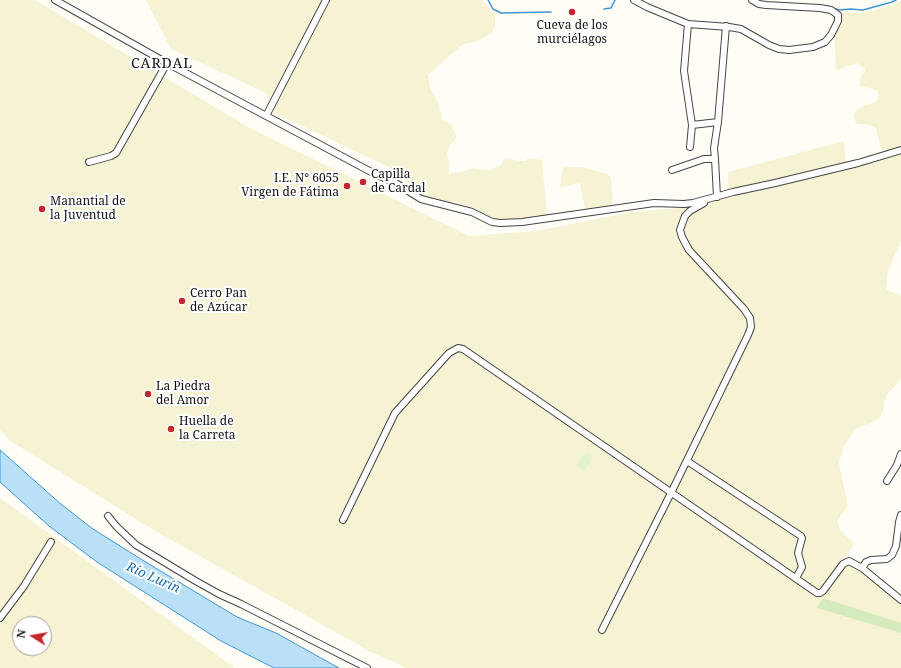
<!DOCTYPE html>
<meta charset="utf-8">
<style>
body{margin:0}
#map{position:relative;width:901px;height:668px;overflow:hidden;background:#fffdf5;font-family:"Noto Serif",serif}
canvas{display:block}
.north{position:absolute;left:12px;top:616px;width:40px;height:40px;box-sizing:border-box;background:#fff;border:1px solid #a0a0a0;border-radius:50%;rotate:281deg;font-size:11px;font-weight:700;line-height:16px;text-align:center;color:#111}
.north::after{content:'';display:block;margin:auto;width:14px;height:18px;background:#c4262e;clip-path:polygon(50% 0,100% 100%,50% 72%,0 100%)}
</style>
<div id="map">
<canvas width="901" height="668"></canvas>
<div class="north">N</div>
</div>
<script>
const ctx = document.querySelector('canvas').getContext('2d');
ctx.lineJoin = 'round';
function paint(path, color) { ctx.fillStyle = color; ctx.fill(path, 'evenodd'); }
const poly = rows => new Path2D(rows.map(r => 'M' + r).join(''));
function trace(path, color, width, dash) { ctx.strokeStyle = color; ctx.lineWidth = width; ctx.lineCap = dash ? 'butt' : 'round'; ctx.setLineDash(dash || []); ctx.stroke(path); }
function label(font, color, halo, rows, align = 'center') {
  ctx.font = font + ' "Noto Serif",serif'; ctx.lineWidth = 4; ctx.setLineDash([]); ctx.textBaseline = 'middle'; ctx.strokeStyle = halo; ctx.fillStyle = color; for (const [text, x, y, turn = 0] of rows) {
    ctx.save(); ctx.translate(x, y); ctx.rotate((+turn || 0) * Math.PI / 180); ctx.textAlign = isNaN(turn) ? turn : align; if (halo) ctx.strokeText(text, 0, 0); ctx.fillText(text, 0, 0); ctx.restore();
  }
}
const farmland = poly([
 [0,0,35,0,250,128,469,236,536,231,632,212,691,207,727,195,781,185,836,172,901,154,901,241,888,271,886,289,901,296,901,379,886,396,883,411,880,417,873,422,855,429,843,448,839,463,848,506,837,521,841,531,854,544,844,559,853,564,901,605,901,668,407,668,371,652,155,531,9,440,0,430],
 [146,0,482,0,495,15,495,28,491,33,480,40,462,45,428,75,430,88,439,104,442,119,451,125,456,135,456,139,451,144,447,153,449,162,449,174,452,173,461,172,473,168,490,170,500,166,505,158,520,161,525,161,528,158,542,160,547,216,496,220,475,208,454,202,443,202,426,198,414,191,403,176,397,171,275,113,266,93,171,49],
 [901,0,901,145,889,151,881,149,876,128,870,125,857,124,854,119,854,115,856,111,861,107,874,103,878,99,878,91,859,85,861,76,866,70,857,63,836,70,834,35,841,25,841,15,839,11,859,13,872,11,893,5],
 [844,141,846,164,728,191,728,172],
 [563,167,583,167,608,174,611,179,613,207,585,210,580,183,560,187],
 [0,498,235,668,0,668],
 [20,624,44,624,44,648,20,648]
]);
const green = poly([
 [823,598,901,623,901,633,817,608]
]);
const pitch = poly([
 [586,451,594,456,584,471,576,465]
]);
const water = poly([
 [0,450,62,505,93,529,144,561,237,617,276,633,339,668,274,668,221,641,97,562,49,526,0,482,0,450]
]);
const stream = poly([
 [488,0,493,9,501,13,551,12],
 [832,8,840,10,850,9,863,10,892,2,896,0],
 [604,9,611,8,615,0]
]);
const minor = poly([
 [55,0,167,63,375,174,394,182,421,199,472,212,492,222,500,223,522,222,654,203,684,204,693,203,733,192,775,183,858,163,901,150],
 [634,0,647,7,688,24,729,27,741,29,769,45,779,49,789,50,813,47,825,42,831,35,838,21,838,15,831,10,820,8,766,5,759,4,752,0],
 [688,24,684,71,692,125,690,147],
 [266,116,326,0],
 [692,125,718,122],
 [715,159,717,197],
 [89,162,111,156,116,153,167,63],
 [672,170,704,159,715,159,714,148,718,122,726,26],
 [687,461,801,536,802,538,798,553,802,567,796,578],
 [887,481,897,465,901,454],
 [108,516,116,526,136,545,194,580,219,594,241,604,367,668],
 [343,520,395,413,449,353,458,348,463,349,817,593,820,593,823,591,843,564,849,561,862,568,901,600],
 [862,568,866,562,871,560,887,559,892,555,896,546,899,522,901,515],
 [0,618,24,586,51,542],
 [602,630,671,493,748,335,751,327,750,318,744,309,689,250,682,237,680,230,685,216,690,211,704,203]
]);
const markers = [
 [572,12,4,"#c4262e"],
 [363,182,4,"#c4262e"],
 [347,186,4,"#c4262e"],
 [42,209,4,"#c4262e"],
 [182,301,4,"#c4262e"],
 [148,394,4,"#c4262e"],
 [171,429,4,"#c4262e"]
];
const poiNames = [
 ["Cueva de los",572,26,"center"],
 ["murciélagos",572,40,"center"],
 ["Capilla",371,175],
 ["de Cardal",371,189],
 ["I.E. N° 6055",339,179,"right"],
 ["Virgen de Fátima",339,193,"right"],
 ["Manantial de",50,202],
 ["la Juventud",50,216],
 ["Cerro Pan",190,294],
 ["de Azúcar",190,308],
 ["La Piedra",156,387],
 ["del Amor",156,401],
 ["Huella de",179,422],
 ["la Carreta",179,436]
];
const waterNames = [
 ["Río Lurín",153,578,24]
];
const quarterNames = [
 ["CARDAL",162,64]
];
paint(farmland, '#f6f3d4');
paint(green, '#d5ebbd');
paint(pitch, '#e6f2cf');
paint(water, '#b9e0f7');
trace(water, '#3f96cf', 1);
trace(stream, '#3f96cf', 1.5);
trace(minor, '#444', 8);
trace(minor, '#fff', 6);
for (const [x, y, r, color] of markers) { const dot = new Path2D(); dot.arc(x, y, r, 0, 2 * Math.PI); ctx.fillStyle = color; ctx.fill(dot); trace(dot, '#fff', 1.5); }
label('12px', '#111', '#fff', poiNames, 'left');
label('italic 13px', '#1768a6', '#fff', waterNames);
ctx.letterSpacing = '1px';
label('14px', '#111', '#fff', quarterNames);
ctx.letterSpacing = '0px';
</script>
